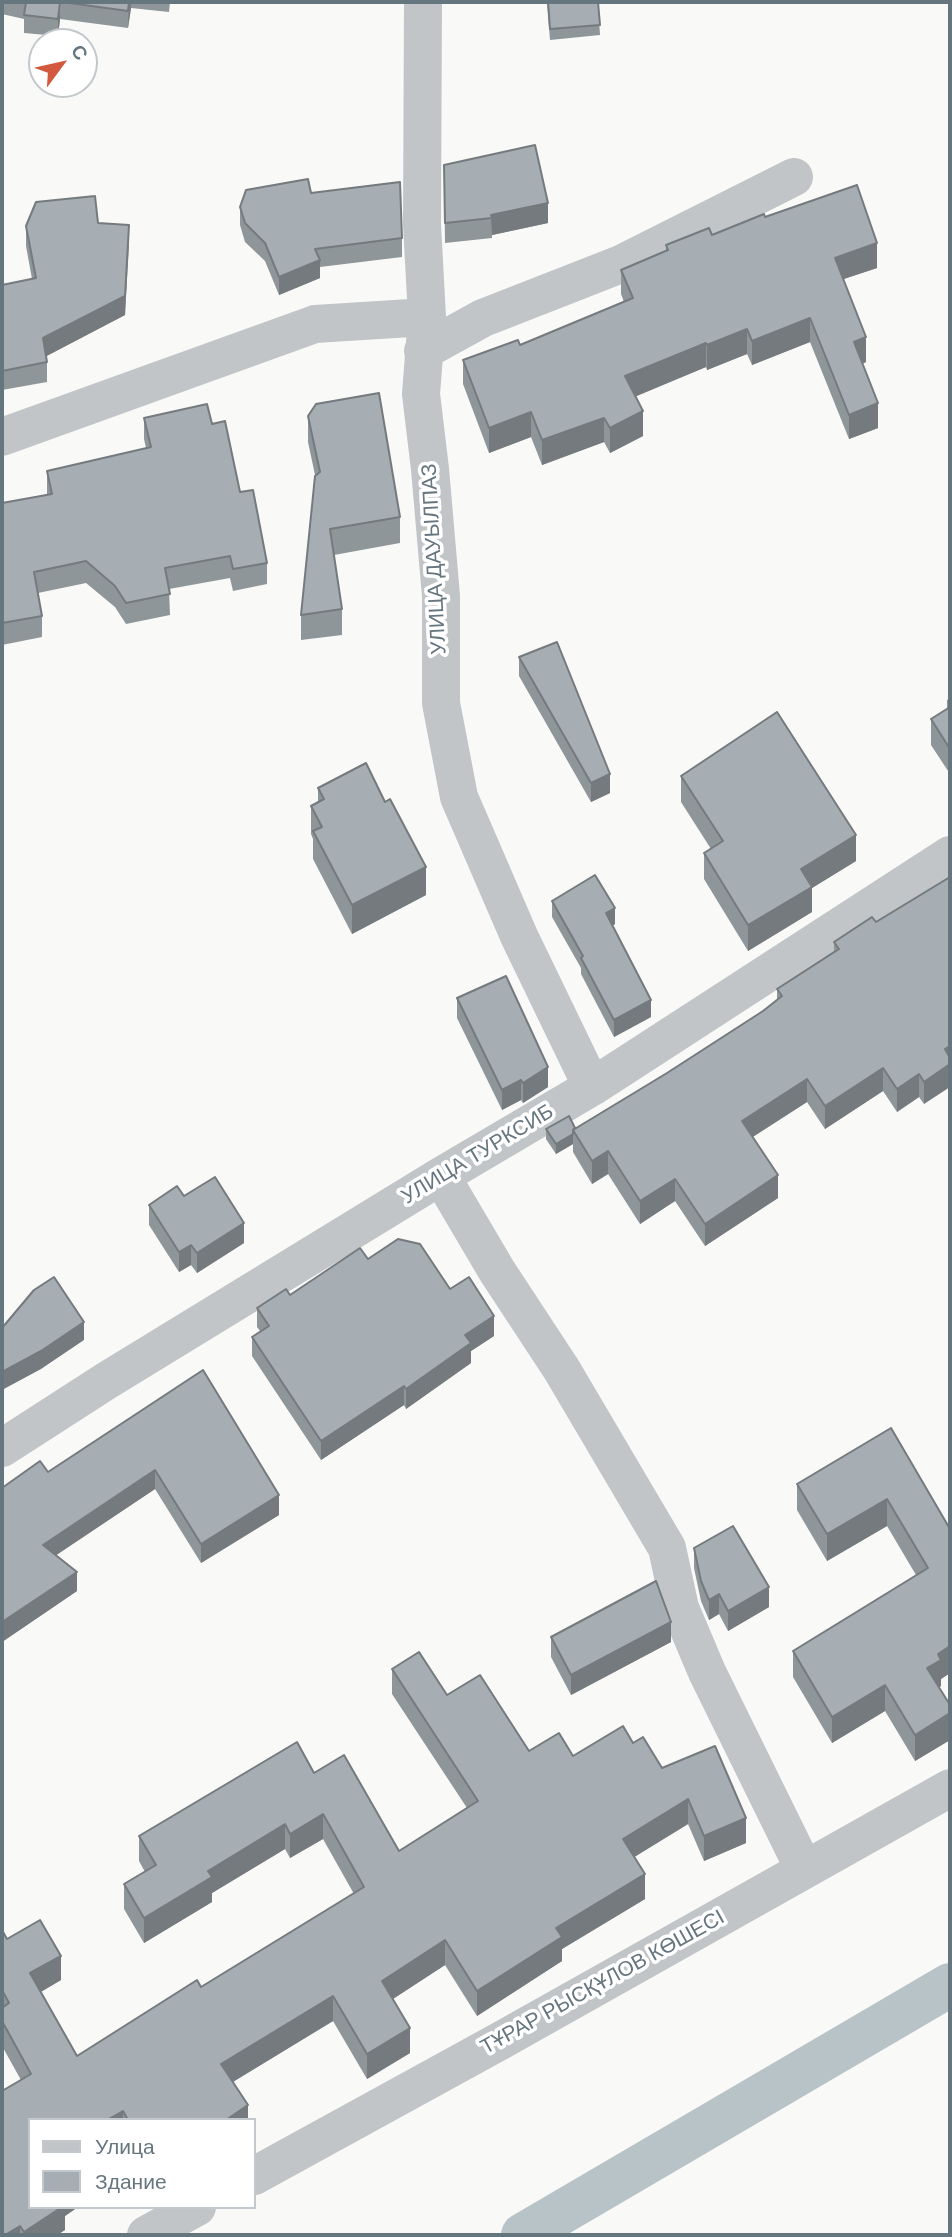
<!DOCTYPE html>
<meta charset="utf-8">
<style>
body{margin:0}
#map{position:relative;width:952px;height:2237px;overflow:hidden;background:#f9f9f7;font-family:"DM Sans",sans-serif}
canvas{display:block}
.frame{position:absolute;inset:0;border:4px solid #66767f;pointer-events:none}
.legend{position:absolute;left:28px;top:2118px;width:228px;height:91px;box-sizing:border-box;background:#fff;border:2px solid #c2c8cc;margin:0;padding:9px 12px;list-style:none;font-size:21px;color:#66767f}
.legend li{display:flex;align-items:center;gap:14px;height:35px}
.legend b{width:35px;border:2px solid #c2c8cc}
.north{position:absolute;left:28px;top:28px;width:70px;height:70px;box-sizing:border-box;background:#fff;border:2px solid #c2c8cc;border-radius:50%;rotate:57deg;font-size:19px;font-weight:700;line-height:28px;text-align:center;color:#66767f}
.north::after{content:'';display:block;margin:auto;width:24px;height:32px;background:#d3593e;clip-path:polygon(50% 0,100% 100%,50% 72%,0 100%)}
</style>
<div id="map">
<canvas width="952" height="2237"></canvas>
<div class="frame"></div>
<ul class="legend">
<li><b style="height:9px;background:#c1c5c8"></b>Улица</li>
<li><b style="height:19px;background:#a6aeb3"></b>Здание</li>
</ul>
<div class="north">С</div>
</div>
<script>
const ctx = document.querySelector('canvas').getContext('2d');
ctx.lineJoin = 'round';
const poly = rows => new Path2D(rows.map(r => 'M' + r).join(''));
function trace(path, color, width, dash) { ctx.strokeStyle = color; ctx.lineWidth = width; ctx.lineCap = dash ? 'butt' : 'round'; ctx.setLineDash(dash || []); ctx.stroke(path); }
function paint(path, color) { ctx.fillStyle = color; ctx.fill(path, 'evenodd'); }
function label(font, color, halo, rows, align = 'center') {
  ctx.font = font + ' "DM Sans",sans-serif'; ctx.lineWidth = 7; ctx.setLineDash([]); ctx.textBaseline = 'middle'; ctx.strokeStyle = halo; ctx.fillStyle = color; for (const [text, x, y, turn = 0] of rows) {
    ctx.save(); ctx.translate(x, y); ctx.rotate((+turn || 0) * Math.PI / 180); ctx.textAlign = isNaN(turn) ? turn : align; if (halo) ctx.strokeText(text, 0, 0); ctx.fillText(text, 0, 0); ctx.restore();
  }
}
const canal = poly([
 [523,2235,950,1985]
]);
const street = poly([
 [423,2,422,224,427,317,421,394,430,469,441,596,441,703,459,797,519,936,592,1087],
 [423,351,483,318,621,264,794,177],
 [2,437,315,324,427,317],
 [441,1176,497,1271,562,1370,667,1548,680,1608,707,1672,804,1869],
 [2,1448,106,1381,441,1176,592,1087,950,855],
 [254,2176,500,2041,950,1788],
 [146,2235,197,2207]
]);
const wall = poly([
 [2,2,170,2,169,12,131,8,128,28,60,19,58,36,24,33,24,19,2,14],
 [547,2,598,2,600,35,550,40],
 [444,165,548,223,492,235,492,238,445,243],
 [311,193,402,238,402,257,320,267,320,278,279,295,265,261,245,242,240,225,240,207],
 [765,217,877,268,843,279,866,362,862,364,878,428,849,439,810,342,752,365,747,354,707,370,706,367,635,396,643,436,610,453,604,442,542,465,531,437,489,453,463,384,463,360,520,345,624,302,621,294,621,270,666,251,666,245,712,235],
 [98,223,129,245,125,315,46,356,47,362,47,382,2,390,2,285,32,279,26,246,26,226],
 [308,416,400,517,400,543,334,555,342,609,342,635,301,640,301,615,315,475,308,442],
 [144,418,212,424,240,492,267,563,267,584,233,591,230,578,169,589,170,615,126,624,115,607,86,583,38,593,42,616,42,637,2,645,2,503,47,495,47,471,146,448,144,439],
 [519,657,610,793,591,802,519,676],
 [950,698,950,774,931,745,931,719,947,709,947,700],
 [681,776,856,861,812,888,812,912,748,951,704,879,704,853,711,849,681,802],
 [318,788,385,802,426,895,352,934,313,859,313,839,311,834,311,806,318,802],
 [950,877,924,1104,919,1097,897,1112,883,1091,825,1129,807,1102,752,1137,778,1198,705,1246,675,1201,640,1224,608,1174,592,1184,573,1152,573,1144,556,1154,546,1139,546,1129,575,1128,667,1073,763,1011,777,1000,777,989,834,951,834,942,876,922],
 [552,901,615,924,612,926,651,1017,614,1037,581,974,581,968,552,917],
 [457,998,548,1087,523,1103,521,1100,502,1110,457,1018],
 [184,1196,244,1243,197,1273,191,1265,179,1272,149,1225,149,1205],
 [368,1259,450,1289,494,1336,471,1351,471,1363,406,1409,404,1405,321,1460,252,1356,252,1337,260,1331,257,1327,257,1308,290,1295],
 [203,1370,279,1515,201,1563,155,1489,56,1555,77,1591,2,1642,2,1488,48,1472],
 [891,1428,950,1529,950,1673,941,1679,941,1686,939,1687,950,1705,950,1740,915,1761,885,1711,832,1743,793,1677,793,1651,916,1575,887,1526,827,1561,797,1510,797,1484],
 [694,1548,769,1607,728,1631,719,1614,709,1620,701,1601,694,1568],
 [551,1637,671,1642,571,1695,551,1657],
 [392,1669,447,1695,529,1751,573,1756,633,1743,746,1843,704,1861,688,1824,634,1857,645,1899,562,1949,562,1961,477,2016,445,1965,393,1999,410,2053,367,2079,333,2021,233,2082,248,2120,30,2120,30,2207,78,2207,65,2216,65,2230,57,2235,2,2235,21,2080,2,2046,2,1930,7,1939,61,1980,41,1992,77,2056,201,1987,354,1894,323,1839,290,1858,285,1849,212,1893,212,1902,144,1943,124,1909,124,1884,145,1872,139,1861,139,1836,314,1773,399,1851,467,1808,392,1694]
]);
const shadedWall = poly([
 [60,2,60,19,58,36,58,19],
 [129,2,131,2,131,8,128,28],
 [548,203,548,223,492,235,491,215],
 [129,225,125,315,43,358,43,338],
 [877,243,877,268,835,282,835,258],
 [320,260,320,278,279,295,279,277],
 [810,318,810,342,752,365,752,341],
 [747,329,747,354,707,370,707,345],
 [866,337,866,362,854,367,854,342],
 [706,343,706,367,625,401,625,376],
 [878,403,878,428,849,439,849,415],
 [643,411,643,436,610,453,610,428],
 [531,412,531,437,489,453,489,428],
 [604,418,604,442,542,465,542,440],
 [610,774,610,793,591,802,591,783],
 [856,835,856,861,812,888,812,912,748,951,748,925,801,869],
 [426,867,426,895,352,934,352,905],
 [615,908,615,924,606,930,606,913],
 [651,1000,651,1017,614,1037,614,1020],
 [950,1046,950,1087,924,1104,924,1082,945,1049],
 [548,1067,548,1087,523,1103,523,1083],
 [883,1068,883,1091,825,1129,825,1106],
 [919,1074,919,1097,897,1112,897,1089],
 [807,1079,807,1102,742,1144,742,1121],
 [521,1080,521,1100,502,1110,502,1090],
 [573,1134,573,1144,556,1154,556,1144],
 [608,1151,608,1174,592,1184,592,1161],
 [778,1175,778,1198,705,1246,705,1224],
 [675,1179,675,1201,640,1224,640,1201],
 [244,1223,244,1243,197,1273,197,1253],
 [191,1245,191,1265,179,1272,179,1252],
 [494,1316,494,1336,471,1351,471,1363,406,1409,406,1389,465,1335],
 [84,1322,84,1340,41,1369,2,1390,2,1372],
 [404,1386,404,1405,321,1460,321,1441],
 [155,1470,155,1489,43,1564,43,1545],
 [279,1495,279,1515,201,1563,201,1544],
 [887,1499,887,1526,827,1561,827,1534],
 [77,1572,77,1591,2,1642,2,1622],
 [769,1587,769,1607,728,1631,728,1611],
 [719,1594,719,1614,709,1620,709,1600],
 [671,1622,671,1642,571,1695,571,1675],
 [950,1646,950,1673,941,1679,941,1686,927,1695,927,1668,938,1654],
 [885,1685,885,1711,832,1743,832,1717],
 [950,1713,950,1740,915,1761,915,1735],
 [688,1799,688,1824,623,1864,623,1839],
 [323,1814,323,1839,290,1858,290,1834],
 [746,1818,746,1843,704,1861,704,1836],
 [285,1824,285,1849,212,1893,212,1902,144,1943,144,1918,208,1871],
 [645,1874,645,1899,562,1949,562,1961,477,2016,477,1991,556,1928],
 [445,1940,445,1965,382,2006,382,1981],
 [61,1956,61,1980,30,1998,30,1973],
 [333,1996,333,2021,221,2089,221,2064],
 [410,2028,410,2053,367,2079,367,2054],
 [248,2105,248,2120,226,2120],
 [123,2111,123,2120,107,2120],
 [58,2207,78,2207,65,2216,65,2230,57,2235,24,2235,24,2232],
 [20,2226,20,2235,5,2235]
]);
const building = poly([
 [26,2,60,2,58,19,24,15,26,2],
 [62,2,129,2,128,11,62,2],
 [548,2,598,2,600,25,550,29,548,2],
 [535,145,548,203,491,215,492,218,445,223,444,165,535,145],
 [308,179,311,193,400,182,402,238,315,249,320,260,279,277,265,243,245,223,240,207,246,190,308,179],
 [857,185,877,243,835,258,866,337,854,342,878,403,849,415,810,318,752,341,747,329,707,345,706,343,625,376,643,411,610,428,604,418,542,440,531,412,489,428,463,360,518,340,520,345,633,298,621,270,668,250,666,245,709,228,712,235,764,214,765,217,857,185],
 [95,196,98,223,129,225,125,296,43,338,47,362,2,371,2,285,36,278,26,226,36,202,95,196],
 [379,393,400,517,330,529,342,609,301,615,315,476,320,472,308,416,316,404,379,393],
 [207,404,212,424,225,421,240,492,253,490,267,563,233,569,230,556,165,568,170,594,126,603,115,586,86,561,34,572,42,616,2,623,2,503,52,494,47,471,151,447,144,418,207,404],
 [557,642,610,774,591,783,519,657,557,642],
 [950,707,950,749,931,719,950,707],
 [777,712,856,835,801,869,812,887,748,925,704,853,723,841,681,776,777,712],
 [366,763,385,802,390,799,426,867,352,905,313,831,322,827,311,806,324,799,318,788,366,763],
 [595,875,615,908,606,913,651,1000,614,1020,581,958,583,956,552,901,595,875],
 [950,877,950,1046,945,1049,950,1058,950,1064,924,1082,919,1074,897,1089,883,1068,825,1106,807,1079,742,1121,778,1175,705,1224,675,1179,640,1201,608,1151,592,1161,573,1130,667,1073,763,1011,782,996,777,989,839,949,834,942,872,917,876,922,950,877],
 [506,976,548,1067,523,1083,521,1080,502,1090,457,998,506,976],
 [569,1116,575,1128,573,1130,573,1134,556,1144,546,1129,569,1116],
 [215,1177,244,1223,197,1253,191,1245,179,1252,149,1205,177,1186,184,1196,215,1177],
 [398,1239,420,1244,450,1289,469,1277,494,1316,465,1335,471,1343,406,1389,404,1386,321,1441,252,1337,269,1326,257,1308,286,1289,290,1295,360,1248,368,1259,398,1239],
 [54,1277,84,1322,41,1351,2,1372,2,1328,34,1290,54,1277],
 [203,1370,279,1495,201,1544,155,1470,43,1545,77,1572,2,1622,2,1488,40,1461,48,1472,203,1370],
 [891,1428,950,1529,950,1646,938,1654,941,1660,927,1668,950,1705,950,1713,915,1735,885,1685,832,1717,793,1651,928,1568,887,1499,827,1534,797,1484,891,1428],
 [733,1526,769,1587,728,1611,719,1594,709,1600,701,1581,694,1548,733,1526],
 [656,1581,671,1622,571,1675,551,1637,656,1581],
 [419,1652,447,1695,480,1675,529,1751,559,1733,573,1756,623,1726,633,1743,643,1737,662,1768,715,1746,746,1818,704,1836,688,1799,623,1839,645,1874,556,1928,562,1937,477,1991,445,1940,382,1981,410,2028,367,2054,333,1996,221,2064,248,2105,226,2120,128,2120,123,2111,107,2120,30,2120,30,2207,62,2207,24,2232,20,2226,5,2235,2,2235,2,2091,31,2074,2,2021,2,2008,9,2003,2,1990,2,1930,7,1939,40,1920,61,1956,30,1973,77,2056,197,1980,201,1987,364,1887,323,1814,290,1834,285,1824,208,1871,212,1877,144,1918,124,1884,156,1865,139,1836,297,1742,314,1773,344,1755,399,1851,478,1801,392,1669,419,1652]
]);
const streetNames = [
 ["УЛИЦА ДАУЫЛПАЗ",435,559,-93],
 ["УЛИЦА ТУРКСИБ",478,1155,-31],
 ["ТҰРАР РЫСҚҰЛОВ КӨШЕСІ",603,1983,-29]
];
trace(canal, '#b8c3c7', 44);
trace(street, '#c1c5c8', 38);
paint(wall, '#8f969a');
paint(shadedWall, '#747a7d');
paint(building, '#a6aeb3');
trace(building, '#747a7d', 2);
label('21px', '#66767f', '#fff', streetNames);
</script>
